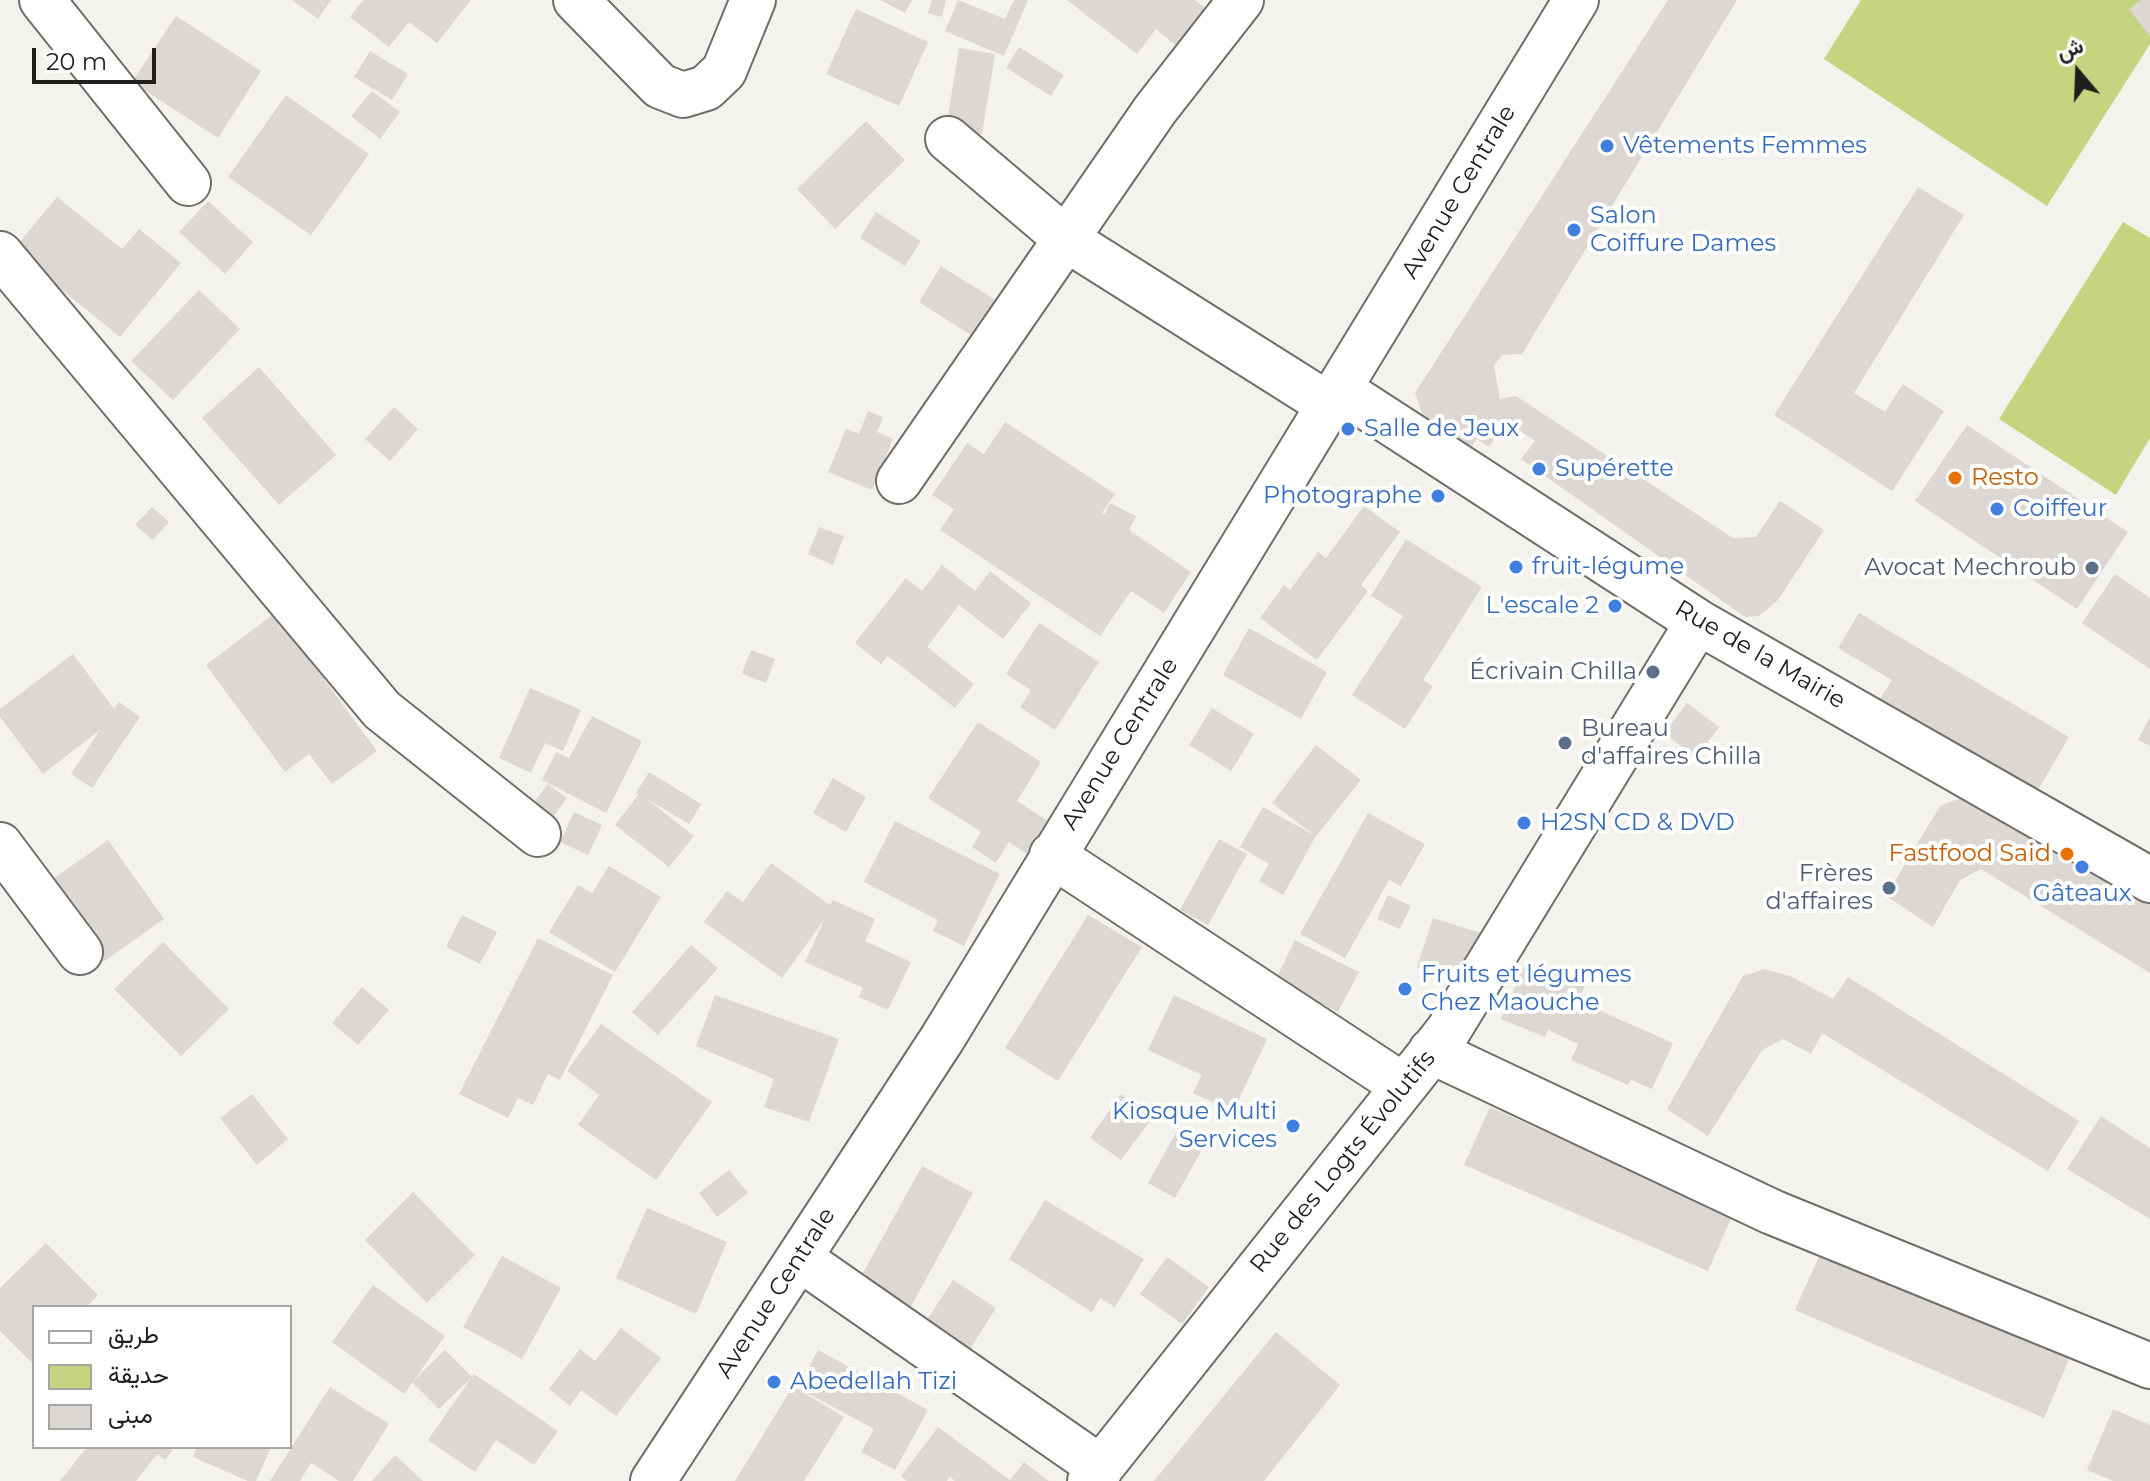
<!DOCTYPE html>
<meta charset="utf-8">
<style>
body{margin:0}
#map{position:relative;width:2150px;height:1481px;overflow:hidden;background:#f3f2ed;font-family:Montserrat,Vazirmatn,sans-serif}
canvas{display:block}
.legend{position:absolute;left:32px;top:1305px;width:260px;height:144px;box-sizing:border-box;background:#fff;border:2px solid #a5a5a4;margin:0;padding:10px 14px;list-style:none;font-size:24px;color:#1f1e1c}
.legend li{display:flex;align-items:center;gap:16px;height:40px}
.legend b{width:40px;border:2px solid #a5a5a4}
.north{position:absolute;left:2038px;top:32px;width:80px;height:80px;-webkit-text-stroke:6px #fff;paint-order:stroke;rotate:341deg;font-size:22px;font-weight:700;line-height:32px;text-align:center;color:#1f1e1c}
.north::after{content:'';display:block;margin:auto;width:28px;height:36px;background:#1f1e1c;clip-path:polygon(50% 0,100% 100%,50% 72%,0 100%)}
.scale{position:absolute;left:32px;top:48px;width:124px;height:36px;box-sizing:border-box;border:4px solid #1f1e1c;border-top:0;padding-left:10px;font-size:24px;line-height:28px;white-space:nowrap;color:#1f1e1c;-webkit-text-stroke:6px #fff;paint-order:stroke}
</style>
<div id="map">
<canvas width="2150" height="1481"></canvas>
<ul class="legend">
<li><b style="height:10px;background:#fff"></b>طريق</li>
<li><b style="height:22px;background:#c4d47f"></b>حديقة</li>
<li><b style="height:22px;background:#dcd7d3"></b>مبنى</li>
</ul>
<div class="north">ش</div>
<div class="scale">20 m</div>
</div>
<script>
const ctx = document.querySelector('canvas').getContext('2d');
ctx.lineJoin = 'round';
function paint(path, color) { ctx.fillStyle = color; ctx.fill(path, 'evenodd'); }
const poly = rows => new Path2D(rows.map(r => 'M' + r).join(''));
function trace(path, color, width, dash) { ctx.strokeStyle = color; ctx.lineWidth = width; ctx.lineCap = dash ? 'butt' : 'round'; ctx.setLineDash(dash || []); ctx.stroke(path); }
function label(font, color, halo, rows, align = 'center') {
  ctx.font = font + ' Montserrat,sans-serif'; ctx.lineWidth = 8; ctx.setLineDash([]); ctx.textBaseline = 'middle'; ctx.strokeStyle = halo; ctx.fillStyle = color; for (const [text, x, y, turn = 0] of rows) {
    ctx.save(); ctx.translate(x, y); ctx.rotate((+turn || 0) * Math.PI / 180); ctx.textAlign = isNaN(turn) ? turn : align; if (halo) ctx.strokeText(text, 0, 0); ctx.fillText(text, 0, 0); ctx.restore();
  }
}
const green = poly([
 [1861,0,2150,0,2150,44,2047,206,1824,59],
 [2123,222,2150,238,2150,438,2116,495,1999,419]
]);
const building = poly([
 [292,0,331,0,318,19],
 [363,0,471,0,437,43,409,22,389,47,350,17],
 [880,0,912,0,905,13],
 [932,0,946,0,942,17,928,13],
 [958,0,1005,19,1014,0,1028,0,1004,56,945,31],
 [1067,0,1195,0,1209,11,1180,49,1156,29,1137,54],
 [1668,0,1737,0,1522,354,1502,355,1494,366,1500,399,1516,396,1733,538,1756,537,1780,501,1824,530,1778,600,1759,616,1745,617,1521,459,1535,441,1507,422,1489,447,1477,439,1469,450,1424,419,1415,393],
 [2141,0,2150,0,2150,37,2129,9],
 [856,9,928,42,899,106,826,74],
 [176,16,261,71,218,138,132,82],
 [1019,47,1064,75,1051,96,1006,68],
 [959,48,995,54,982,134,946,128],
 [370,51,408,74,392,100,354,77],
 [372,91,400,112,380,139,351,116],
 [286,95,369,154,311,235,228,177],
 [866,121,905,160,835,229,797,189],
 [1918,187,1964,215,1854,393,1885,412,1903,384,1944,411,1892,491,1774,415],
 [57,197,122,249,139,229,181,263,120,337,13,250],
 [208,201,253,242,225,274,179,232],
 [876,212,921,241,905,266,860,238],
 [941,266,1005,306,982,342,919,302],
 [199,290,240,329,173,400,131,361],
 [259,367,336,455,279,505,202,418],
 [394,407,418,429,390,461,365,439],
 [868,411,883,417,877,432,893,439,872,490,828,472,846,429,859,434],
 [1005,422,1115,494,1102,513,1105,514,1110,503,1136,516,1129,530,1191,572,1164,613,1131,591,1100,636,940,530,954,509,932,495,967,443,984,454],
 [1967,425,2128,532,2077,609,1915,501],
 [1364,506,1400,532,1361,585,1368,591,1317,660,1260,618,1284,585,1290,590,1318,552,1326,558],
 [152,507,169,522,153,540,135,525],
 [819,527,844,536,833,565,808,554],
 [1406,539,1482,587,1423,680,1433,686,1405,729,1352,695,1403,616,1371,596],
 [942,565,975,591,990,571,1031,603,1003,639,959,605,927,647,974,684,955,708,888,656,881,664,855,643,906,578,922,591],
 [2115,574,2150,598,2150,669,2082,623],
 [275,613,377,751,332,784,309,754,285,772,206,665],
 [1859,613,2069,737,2032,800,1875,707,1892,680,1838,648],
 [1039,623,1099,662,1055,730,1020,707,1031,690,1006,674],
 [1249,628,1327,672,1301,719,1223,675],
 [751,650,775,659,766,683,742,674],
 [73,654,114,709,119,702,140,717,92,788,71,774,100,730,43,774,0,717,0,709],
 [530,688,581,710,563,751,545,743,531,773,499,758],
 [1687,703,1719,727,1696,758,1664,733],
 [1212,708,1254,734,1231,771,1189,745],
 [592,716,642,741,606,813,542,780,556,752,569,758],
 [2150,717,2150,746,2138,740],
 [978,722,1041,762,1017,801,1048,821,1027,854,1009,842,996,863,972,847,981,832,928,798],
 [1316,745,1361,780,1316,836,1283,895,1259,881,1269,864,1240,847,1263,807,1314,835,1272,803],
 [649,772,701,804,689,824,647,799,694,836,669,867,615,825,639,794,636,793],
 [833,778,866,797,846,832,813,813],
 [548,784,567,798,550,821,531,806],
 [1961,798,1977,798,2150,896,2150,973,1981,869,1960,880,1933,927,1886,896,1940,806],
 [574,812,602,825,588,855,560,842],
 [1368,813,1425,844,1401,886,1389,880,1345,958,1300,934],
 [895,821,1000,874,964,946,933,931,938,920,864,882],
 [1219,839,1247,854,1208,925,1180,910],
 [108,840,164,919,103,962,46,884],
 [771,863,830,905,833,900,875,919,865,941,911,962,888,1010,859,997,863,988,805,962,824,920,782,978,704,922,727,891,743,902],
 [609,866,661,897,615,972,549,932,578,885,592,893],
 [1388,895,1411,906,1400,929,1377,919],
 [462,915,497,932,480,964,446,947],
 [1088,915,1142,947,1058,1081,1005,1048],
 [1433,918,1481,933,1465,982,1417,967],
 [538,938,613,975,560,1080,548,1074,533,1105,518,1098,508,1118,459,1094],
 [1295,940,1359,972,1338,1012,1275,981],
 [163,942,229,1009,181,1056,114,989],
 [691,945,718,968,658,1035,632,1012],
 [1527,960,1585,986,1578,1001,1673,1043,1652,1089,1631,1080,1628,1085,1571,1060,1578,1044,1548,1030,1545,1037,1501,1019],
 [1764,969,1790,976,1833,999,1848,977,2079,1121,2048,1171,1822,1033,1811,1054,1783,1039,1762,1050,1708,1136,1667,1109,1743,976],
 [362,987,389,1010,358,1045,332,1023],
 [715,995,839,1039,809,1122,764,1107,774,1079,696,1046],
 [1174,995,1267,1039,1233,1112,1193,1093,1202,1075,1148,1050],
 [601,1024,712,1102,656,1180,578,1125,599,1095,567,1071],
 [252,1094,288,1139,257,1165,220,1118],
 [1121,1094,1153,1117,1121,1160,1090,1138],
 [1490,1107,1732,1216,1708,1271,1464,1165],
 [2101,1116,2150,1148,2150,1219,2067,1169],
 [1177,1131,1204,1146,1175,1198,1148,1183],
 [922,1166,973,1193,908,1312,857,1284],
 [729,1170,748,1193,717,1217,699,1193],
 [413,1192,475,1255,427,1303,365,1240],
 [1045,1200,1144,1259,1115,1307,1100,1298,1092,1312,1009,1259],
 [647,1208,727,1242,696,1314,616,1278],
 [46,1243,98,1295,86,1307,34,1307,34,1359,31,1362,0,1331,0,1288],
 [1822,1250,2070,1357,2044,1418,1795,1310],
 [502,1256,561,1288,522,1359,463,1327],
 [1167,1257,1209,1287,1182,1324,1140,1294],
 [953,1280,996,1308,965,1357,921,1329],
 [373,1285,445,1336,404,1394,332,1342],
 [621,1328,661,1358,616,1416,581,1390,570,1406,549,1389,580,1349,595,1361],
 [1276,1332,1340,1385,1267,1477,1264,1481,1154,1481],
 [445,1350,472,1377,474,1374,558,1431,534,1465,496,1440,475,1472,428,1440,471,1378,439,1409,412,1382],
 [818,1350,928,1410,895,1470,861,1452,874,1429,798,1388],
 [793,1386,844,1417,804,1481,735,1481],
 [330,1387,389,1424,353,1481,339,1481,311,1463,300,1481,270,1481],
 [2113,1409,2150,1425,2150,1481,2113,1481,2087,1470],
 [938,1427,1010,1480,1024,1462,1049,1481,955,1481,950,1477,947,1481,907,1481,901,1476],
 [87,1447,175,1447,165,1460,157,1454,136,1481,60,1481],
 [197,1447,271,1447,256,1481,248,1481,193,1457],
 [395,1455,423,1481,372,1481]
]);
const minor = poly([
 [42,0,188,183],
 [576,0,660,86,683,95,706,88,724,71,753,0],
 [948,139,1066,239,1329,405],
 [0,254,382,710,538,834],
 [1339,389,1698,622,2150,880],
 [899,481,1155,110,1241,0],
 [0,845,80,952],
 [1052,855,1402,1085],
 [1431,1051,1772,1212,2150,1366],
 [799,1258,1101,1468],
 [653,1481,942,1039,1576,0],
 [1090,1481,1448,1031,1698,622]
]);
const markers = [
 [1607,146,8,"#3f7fe0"],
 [1574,230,8,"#3f7fe0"],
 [1348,429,8,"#3f7fe0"],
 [1539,469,8,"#3f7fe0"],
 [1955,478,8,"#e8710a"],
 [1438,496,8,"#3f7fe0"],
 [1997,509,8,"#3f7fe0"],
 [1516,567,8,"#3f7fe0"],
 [2092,568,8,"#5c6f8a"],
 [1615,606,8,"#3f7fe0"],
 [1653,672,8,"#5c6f8a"],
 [1565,743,8,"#5c6f8a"],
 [1524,823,8,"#3f7fe0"],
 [2067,854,8,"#e8710a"],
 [2082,867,8,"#3f7fe0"],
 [1889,888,8,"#5c6f8a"],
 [1405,989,8,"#3f7fe0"],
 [1293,1126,8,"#3f7fe0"],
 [774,1382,8,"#3f7fe0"]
];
const shopNames = [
 ["Vêtements Femmes",1623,146],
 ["Salon",1590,216],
 ["Coiffure Dames",1590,244],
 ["Salle de Jeux",1364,429],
 ["Supérette",1555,469],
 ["Photographe",1422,496,"right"],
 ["Coiffeur",2013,509],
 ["fruit-légume",1532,567],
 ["L'escale 2",1599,606,"right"],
 ["H2SN CD & DVD",1540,823],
 ["Gâteaux",2082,894,"center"],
 ["Fruits et légumes",1421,975],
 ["Chez Maouche",1421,1003],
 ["Kiosque Multi",1277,1112,"right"],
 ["Services",1277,1140,"right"],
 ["Abedellah Tizi",790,1382]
];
const streetNames = [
 ["Avenue Centrale",1459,192,-59],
 ["Rue de la Mairie",1760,655,30],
 ["Avenue Centrale",1120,744,-58],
 ["Rue des Logts Évolutifs",1343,1162,-51],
 ["Avenue Centrale",776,1293,-57]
];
const foodNames = [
 ["Resto",1971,478],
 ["Fastfood Said",2051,854,"right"]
];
const serviceNames = [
 ["Avocat Mechroub",2076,568],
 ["Écrivain Chilla",1637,672],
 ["Bureau",1581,729,"left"],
 ["d'affaires Chilla",1581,757,"left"],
 ["Frères",1873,874],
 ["d'affaires",1873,902]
];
paint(green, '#c4d47f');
paint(building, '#dcd7d3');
trace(minor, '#6f6e6a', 48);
trace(minor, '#fff', 44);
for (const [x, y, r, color] of markers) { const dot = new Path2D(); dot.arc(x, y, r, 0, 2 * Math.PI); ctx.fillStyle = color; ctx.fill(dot); trace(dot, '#fff', 3); }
label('24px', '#366cbe', '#fff', shopNames, 'left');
label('24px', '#1f1e1c', '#fff', streetNames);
label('24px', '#c56008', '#fff', foodNames, 'left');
label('24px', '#4e5e75', '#fff', serviceNames, 'right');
</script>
